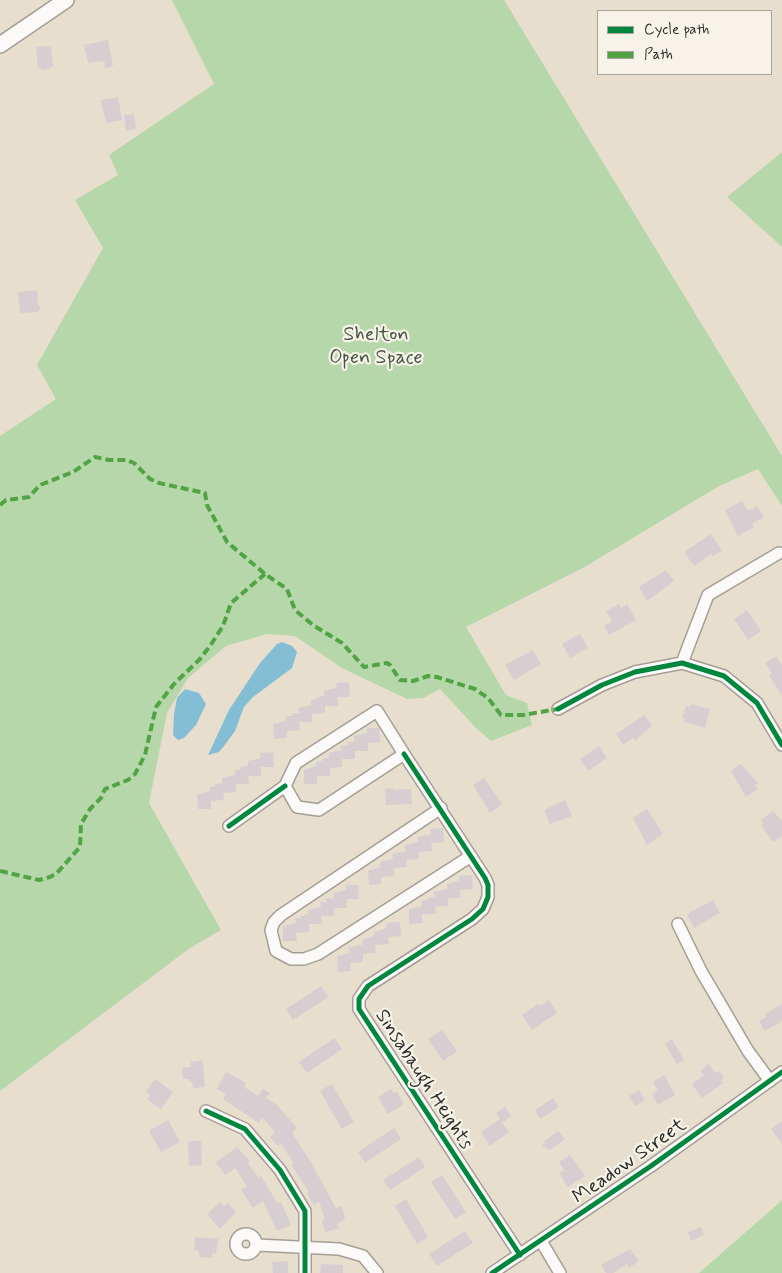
<!DOCTYPE html>
<style>
body{margin:0}
#map{position:relative;width:782px;height:1273px;overflow:hidden;background:#e8dece;font-family:Mynerve,sans-serif}
canvas{display:block}
.legend{position:absolute;left:597px;top:10px;width:175px;height:65px;box-sizing:border-box;background:#f7f3e8;border:1px solid #a5a39c;margin:0;padding:6px 9px;list-style:none;font-size:15px;color:#2b2b2b}
.legend li{display:flex;align-items:center;gap:10px;height:25px}
.legend b{width:25px;border:1px solid #a5a39c}
</style>
<div id="map">
<canvas width="782" height="1273"></canvas>
<ul class="legend">
<li><b style="height:6px;background:#00873e"></b>Cycle path</li>
<li><b style="height:6px;background:#51a443"></b>Path</li>
</ul>
</div>
<script>
const ctx = document.querySelector('canvas').getContext('2d');
ctx.lineJoin = 'round';
function paint(path, color) { ctx.fillStyle = color; ctx.fill(path, 'evenodd'); }
const poly = rows => new Path2D(rows.map(r => 'M' + r).join(''));
function trace(path, color, width, dash) { ctx.strokeStyle = color; ctx.lineWidth = width; ctx.lineCap = dash ? 'butt' : 'round'; ctx.setLineDash(dash || []); ctx.stroke(path); }
function label(font, color, halo, rows, align = 'center') {
  ctx.font = font + ' Mynerve,sans-serif'; ctx.lineWidth = 4.5; ctx.setLineDash([]); ctx.textBaseline = 'middle'; ctx.strokeStyle = halo; ctx.fillStyle = color; for (const [text, x, y, turn = 0] of rows) {
    ctx.save(); ctx.translate(x, y); ctx.rotate((+turn || 0) * Math.PI / 180); ctx.textAlign = isNaN(turn) ? turn : align; if (halo) ctx.strokeText(text, 0, 0); ctx.fillText(text, 0, 0); ctx.restore();
  }
}
const green = poly([
 [172,0,504,0,782,456,782,506,758,469,719,486,583,568,466,627,506,695,527,703,532,725,491,741,476,728,440,689,423,698,407,699,342,668,295,636,267,634,226,646,188,678,167,713,149,803,221,930,190,948,0,1091,0,436,56,399,37,365,103,248,75,200,118,175,109,155,214,84],
 [782,152,782,247,727,197],
 [782,1200,782,1273,699,1273,779,1203]
]);
const water = poly([
 [282,642,292,646,297,652,292,668,253,697,244,707,235,731,224,746,219,752,208,755,229,710,260,663,277,644],
 [185,689,199,693,206,704,196,725,184,738,178,740,173,735,174,714,177,698]
]);
const building = poly([
 [108,40,113,66,105,68,104,61,88,63,84,45],
 [51,46,53,67,50,67,50,69,41,70,41,68,38,68,36,47],
 [118,97,122,120,106,123,101,100],
 [134,114,136,129,126,131,124,115],
 [37,290,38,305,41,307,38,312,20,313,18,292],
 [742,501,748,511,757,506,764,517,752,524,754,527,738,536,725,510],
 [711,534,722,550,713,556,711,554,694,566,684,552],
 [666,570,674,581,647,601,639,587],
 [619,604,621,608,627,604,636,620,609,635,604,626,612,621,606,611],
 [747,610,761,631,748,640,734,619],
 [580,634,588,648,570,658,562,644],
 [533,650,541,664,514,680,505,665],
 [776,656,782,665,782,696,769,675,772,673,765,663],
 [349,682,350,697,337,697,338,706,325,706,325,713,312,714,312,722,299,722,300,730,287,731,287,738,274,739,273,724,286,721,286,716,292,716,292,713,299,713,299,708,311,705,311,700,317,699,317,697,324,696,324,691,337,688,336,683],
 [691,704,710,709,705,728,684,722,685,719,682,719,686,706,690,707],
 [644,715,652,725,635,741,633,738,623,745,616,734],
 [367,728,379,728,380,742,368,743,368,751,355,751,355,759,342,759,342,767,330,768,330,776,317,776,317,784,304,784,304,770,316,766,316,762,322,761,322,759,329,758,329,753,341,750,341,745,347,745,347,742,354,742,354,736,367,733],
 [599,746,607,758,588,771,580,759],
 [273,752,274,767,261,767,261,776,248,776,249,784,236,784,236,792,223,793,224,800,211,801,211,809,198,809,197,795,210,791,210,787,216,786,215,784,223,783,222,778,235,775,235,770,241,770,240,767,248,766,248,761,261,758,260,753],
 [741,764,758,783,755,785,758,789,746,797,731,771],
 [484,778,502,804,490,813,473,785],
 [393,788,394,790,411,789,412,804,386,805,385,789],
 [565,800,572,816,550,824,544,810],
 [647,809,663,834,647,845,633,818],
 [773,811,782,821,782,836,773,842,761,825,763,824,761,820],
 [443,828,444,842,431,843,432,851,419,852,419,859,406,860,407,867,394,868,394,876,381,877,381,884,369,885,368,871,380,867,380,862,393,859,392,854,405,851,405,845,418,842,418,837,431,834,430,829],
 [472,875,473,889,460,890,460,898,448,898,448,906,435,907,436,914,422,914,423,923,409,924,409,909,422,906,421,901,427,900,427,898,435,897,434,892,447,889,447,884,459,881,459,876],
 [346,885,358,885,359,899,347,899,347,908,334,908,334,916,321,916,322,924,309,924,309,932,296,933,297,941,283,941,283,926,296,923,295,918,301,918,301,916,308,915,308,910,321,907,320,902,326,902,326,899,334,898,333,893,346,890],
 [713,900,720,913,694,928,687,914],
 [400,922,401,936,388,937,389,944,375,945,376,953,363,954,363,962,350,963,351,971,338,972,337,956,350,953,349,948,354,946,362,945,362,940,374,936,374,932,387,928,387,923],
 [321,986,328,997,293,1020,286,1009],
 [549,1000,557,1013,532,1030,522,1015,538,1004,540,1006],
 [782,1004,782,1021,765,1031,759,1021,766,1017,765,1014],
 [442,1030,457,1051,443,1061,428,1039],
 [334,1038,342,1049,307,1073,299,1062],
 [672,1039,684,1060,677,1064,665,1044],
 [203,1060,205,1087,193,1088,192,1082,189,1082,189,1079,183,1079,182,1068,191,1067,191,1062],
 [709,1064,715,1073,719,1071,724,1078,721,1080,723,1083,702,1098,692,1084,704,1075,700,1071],
 [226,1072,246,1083,244,1087,258,1096,263,1089,270,1093,266,1098,276,1104,297,1128,292,1133,312,1164,336,1208,342,1206,345,1219,337,1224,339,1228,325,1232,322,1221,325,1220,319,1201,314,1205,307,1193,309,1192,291,1164,294,1163,281,1144,278,1146,270,1137,275,1132,262,1117,259,1123,223,1099,226,1094,217,1089],
 [664,1075,675,1095,658,1105,652,1094,658,1091,653,1082],
 [155,1079,173,1092,161,1109,147,1099,150,1095,146,1092],
 [332,1084,354,1122,342,1129,320,1091],
 [391,1089,394,1093,397,1092,404,1104,388,1114,378,1097],
 [639,1090,645,1100,635,1106,629,1096],
 [553,1098,559,1107,540,1119,535,1110],
 [505,1107,511,1116,502,1123,509,1132,490,1146,481,1132,500,1119,496,1113],
 [168,1120,180,1142,161,1152,149,1131],
 [782,1121,782,1144,771,1129],
 [394,1128,401,1139,365,1163,358,1152],
 [558,1131,565,1139,550,1150,542,1146,545,1143,544,1141],
 [188,1141,201,1141,202,1165,189,1166],
 [237,1147,250,1161,248,1163,259,1178,261,1176,278,1204,281,1202,291,1225,277,1231,263,1201,253,1208,241,1190,247,1186,235,1168,225,1175,216,1162],
 [570,1155,585,1176,568,1187,559,1173,564,1170,559,1162],
 [419,1157,425,1167,390,1190,383,1180],
 [442,1175,466,1212,455,1219,431,1182],
 [406,1199,428,1237,417,1244,395,1206],
 [220,1202,224,1206,228,1203,236,1212,220,1229,207,1214],
 [701,1227,704,1235,691,1241,688,1232],
 [465,1231,473,1243,437,1266,429,1254],
 [195,1237,218,1239,216,1254,212,1253,212,1258,199,1257,199,1251,194,1250],
 [630,1249,639,1261,629,1268,627,1264,613,1273,606,1273,601,1265],
 [288,1261,288,1273,273,1273,272,1262],
 [321,1264,343,1265,343,1273,320,1273]
]);
const minor = poly([
 [682,663,708,595,779,553],
 [558,709,602,685,635,672,682,663,724,676,757,703,782,745],
 [377,711,404,754,319,810,297,807,285,786,296,763,377,711],
 [404,754,485,878,488,885,488,897,483,909,472,919,368,986,359,999,359,1009,520,1255],
 [441,808,281,915,274,922,271,930,276,951,291,959,304,959,318,954,471,856],
 [229,826,285,786],
 [678,924,701,971,748,1051,770,1081],
 [206,1111,245,1129,280,1170,305,1211,305,1273],
 '236 1244a10 10 0 1 1 20 0a10 10 0 1 1-20 0Z',
 [541,1241,560,1273],
 [257,1245,339,1249,363,1256,377,1273],
 [492,1273,651,1166,782,1072]
]);
const major = poly([
 [0,45,66,0]
]);
const quiet = poly([
 [0,505,6,500,29,497,40,485,73,472,95,457,109,460,126,460,134,463,150,479,159,483,205,493,207,505,227,542,265,574,287,589,295,610,313,625,342,643,364,667,387,663,390,665,400,680,413,681,428,676,437,677,475,689,488,698,501,715,523,715,558,709],
 [0,871,39,880,50,877,57,873,80,847,81,824,90,809,101,798,105,789,128,780,135,774,145,755,156,707,174,684,200,659,210,646,223,626,231,603,265,574]
]);
const cycleway = poly([
 [558,709,602,685,635,672,682,663,724,676,757,703,782,745],
 [404,754,485,878,488,885,488,897,483,909,472,919,368,986,359,999,359,1009,520,1255],
 [229,826,285,786],
 [206,1111,245,1129,280,1170,305,1211,305,1273],
 [492,1273,651,1166,782,1072]
]);
const parkNames = [
 ["Shelton",376,336],
 ["Open Space",376,359]
];
const streetNames = [
 ["Sinsabaugh Heights",423,1080,57],
 ["Meadow Street",630,1162,-35]
];
paint(green, '#b6d7a9');
paint(water, '#84bed4');
paint(building, '#d6ced1');
trace(minor, '#a49e95', 14);
trace(major, '#a49e95', 18);
trace(minor, '#fcfaf8', 11);
trace(major, '#fcfaf8', 15);
trace(quiet, '#51a443', 4, [8, 4]);
trace(cycleway, '#00873e', 5);
label('20px', '#445543', '#f7f3e8', parkNames);
label('20px', '#2b2b2b', '#f7f3e8', streetNames);
</script>
